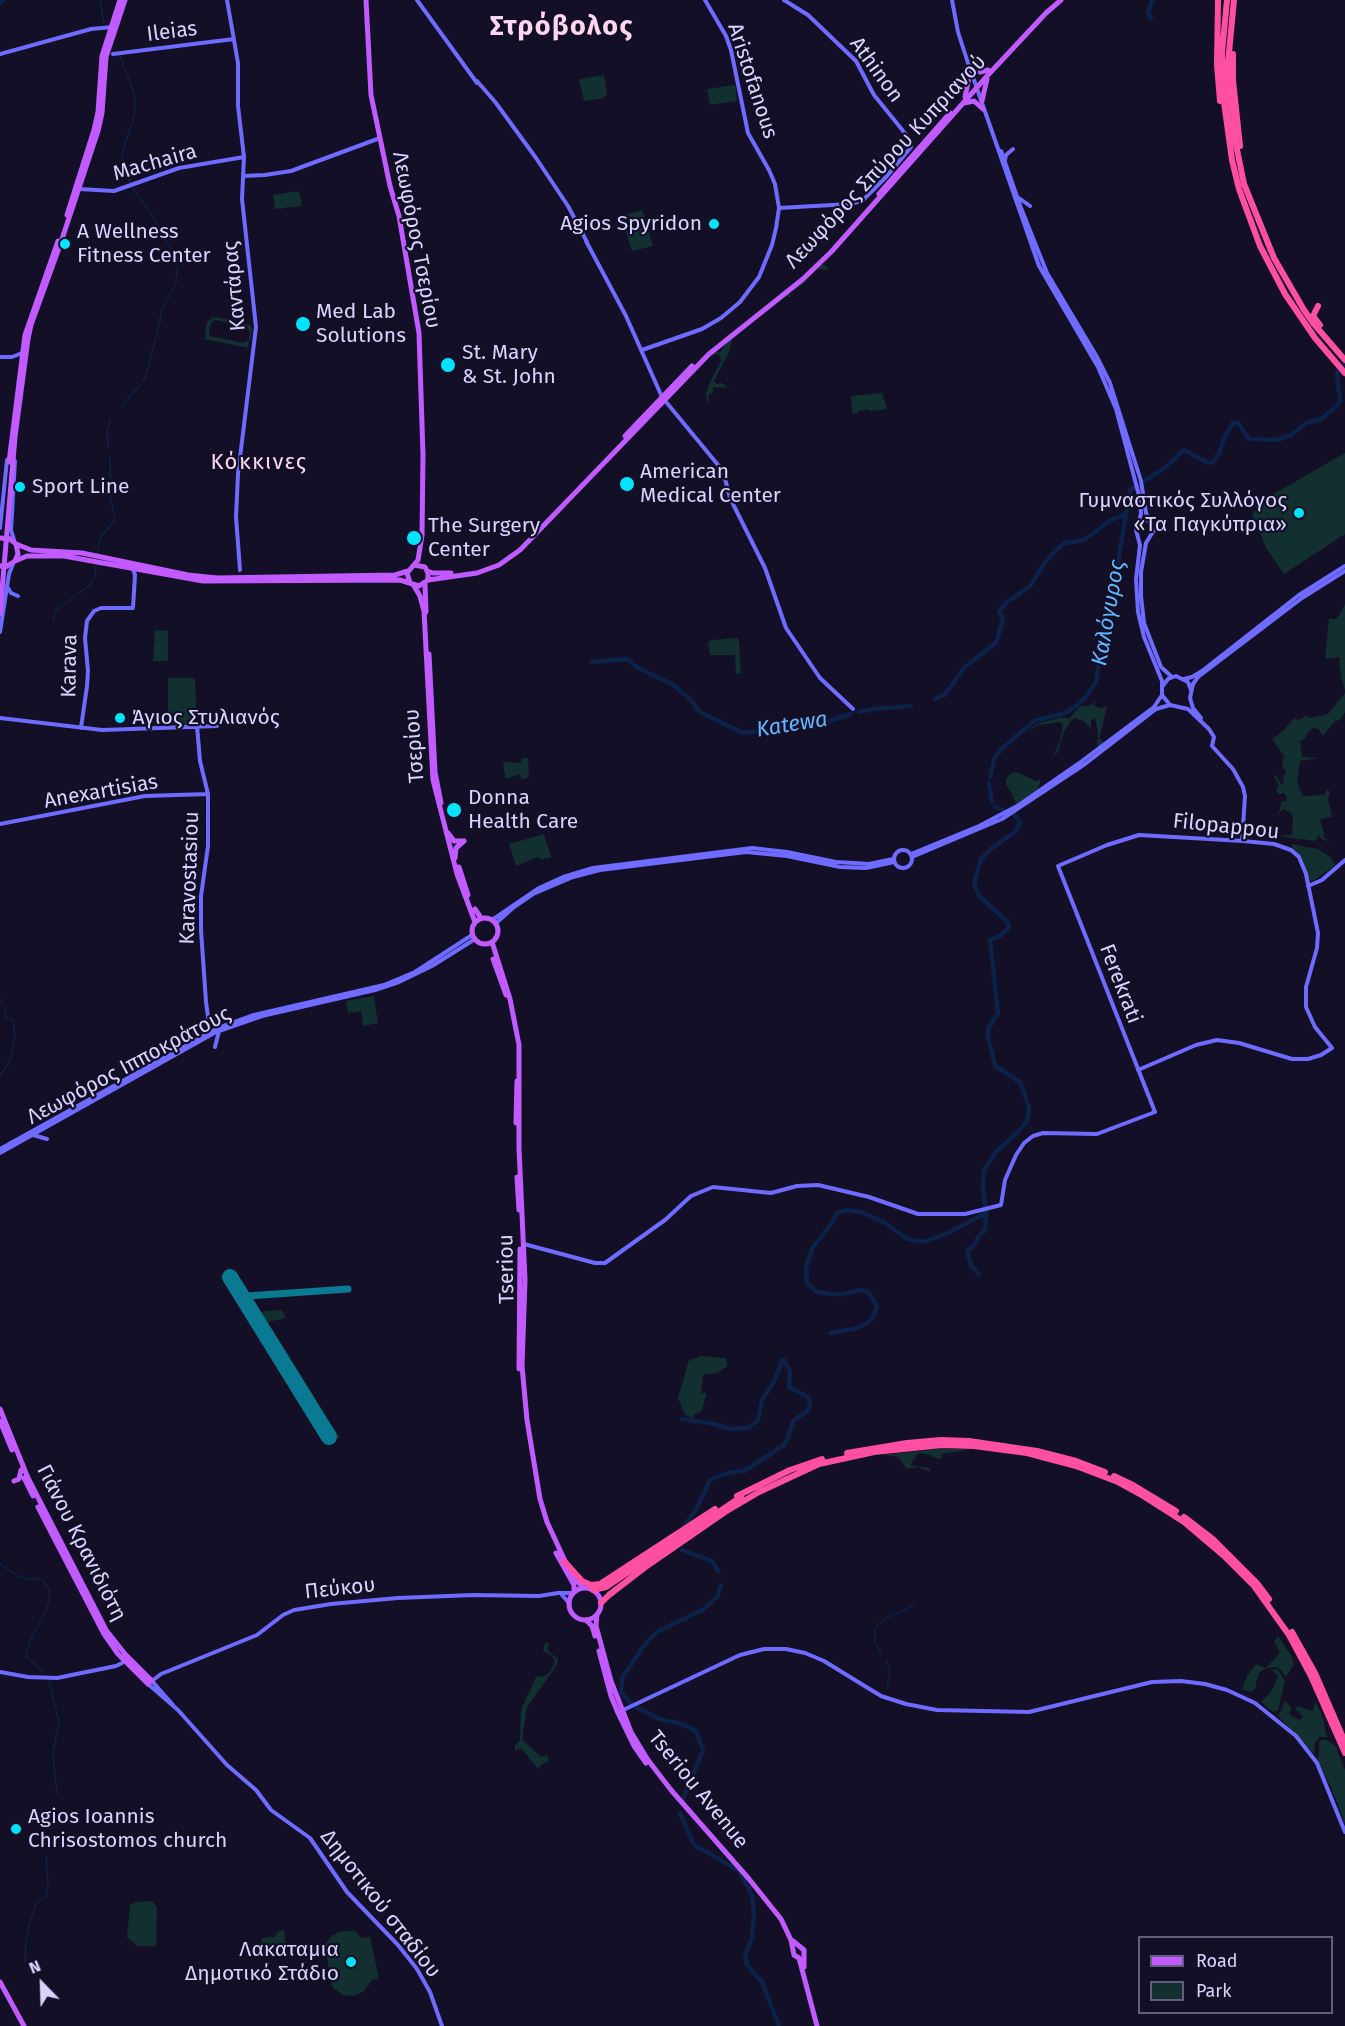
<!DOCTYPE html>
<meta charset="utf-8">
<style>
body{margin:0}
#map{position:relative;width:1345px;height:2026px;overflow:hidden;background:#130f26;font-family:"Fira Sans",sans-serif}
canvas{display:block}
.legend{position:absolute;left:1138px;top:1936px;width:195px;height:78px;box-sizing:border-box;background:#130f26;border:2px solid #625e7d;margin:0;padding:8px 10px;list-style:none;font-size:18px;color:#d9d4ff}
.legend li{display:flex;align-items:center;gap:12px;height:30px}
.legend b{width:30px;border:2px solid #625e7d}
.north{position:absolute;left:12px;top:1954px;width:60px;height:60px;-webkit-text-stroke:4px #130f26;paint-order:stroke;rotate:337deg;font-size:16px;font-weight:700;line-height:24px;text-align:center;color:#d9d4ff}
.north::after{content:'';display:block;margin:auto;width:21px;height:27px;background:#d9d4ff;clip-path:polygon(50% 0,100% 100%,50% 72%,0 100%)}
</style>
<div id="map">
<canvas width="1345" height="2026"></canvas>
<ul class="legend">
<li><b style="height:8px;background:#c25bff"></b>Road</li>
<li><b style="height:16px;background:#12302f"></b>Park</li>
</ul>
<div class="north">N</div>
</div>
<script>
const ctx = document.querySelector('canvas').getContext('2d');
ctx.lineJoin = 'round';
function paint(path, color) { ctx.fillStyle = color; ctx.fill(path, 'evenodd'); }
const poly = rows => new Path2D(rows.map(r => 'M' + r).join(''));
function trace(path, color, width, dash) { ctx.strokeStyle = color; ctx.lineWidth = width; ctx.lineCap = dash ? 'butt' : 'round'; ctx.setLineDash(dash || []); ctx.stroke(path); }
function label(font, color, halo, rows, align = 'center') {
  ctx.font = font + ' "Fira Sans",sans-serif'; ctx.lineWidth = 4.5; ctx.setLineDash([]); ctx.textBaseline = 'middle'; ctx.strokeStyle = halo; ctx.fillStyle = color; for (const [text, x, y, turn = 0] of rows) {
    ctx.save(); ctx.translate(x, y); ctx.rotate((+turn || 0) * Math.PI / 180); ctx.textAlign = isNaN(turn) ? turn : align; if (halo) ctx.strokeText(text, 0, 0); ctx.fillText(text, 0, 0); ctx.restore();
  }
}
const green = poly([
 [604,75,607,94,604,98,584,101,579,79],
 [735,85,737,101,710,105,707,89],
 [297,191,300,194,302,206,275,209,273,195],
 [642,210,653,246,632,251,621,216],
 [821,265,825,265,829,270,817,269,803,284,790,293,790,297,786,296,733,338,728,354,714,381,717,384,722,383,729,388,713,387,713,393,709,394,708,406,706,394,709,384,721,361,720,355,716,354,709,357,716,351,720,353,728,340],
 [217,317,250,325,252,328,251,339,248,344,249,348,204,339,206,336,205,328,208,321,211,318],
 [215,320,247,326,250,333,249,340,243,343,216,337,213,338,209,334,209,329,211,323],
 [882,393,887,409,871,411,867,409,859,411,856,414,852,413,851,396],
 [1345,453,1345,534,1284,574,1266,548,1252,514,1257,509,1256,504],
 [1345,604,1345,690,1341,678,1339,657,1325,659,1329,619,1337,619],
 [155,630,168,631,168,661,153,661],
 [737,638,739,640,741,674,736,674,735,655,710,655,708,643,711,640],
 [168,678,195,678,197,727,168,723],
 [1345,693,1345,712,1341,719,1335,721,1323,736,1318,729,1313,728,1308,732,1305,739,1300,741,1302,757,1320,758,1300,761,1297,782,1303,796,1324,795,1327,789,1330,792,1328,799,1332,817,1320,819,1324,834,1323,836,1329,841,1321,839,1319,835,1315,841,1277,836,1292,835,1293,817,1291,813,1283,809,1278,816,1282,801,1286,801,1287,797,1284,793,1279,794,1276,791,1279,785,1274,777,1276,775,1281,784,1284,785,1283,778,1286,772,1282,765,1284,756,1272,739,1284,730,1294,718,1298,720,1306,716,1310,718,1328,714],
 [1096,699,1094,706,1101,708,1107,707,1099,739,1104,742,1097,748,1098,733,1095,718,1091,721,1091,729,1085,722,1075,718,1070,722,1063,734,1058,752,1053,757,1060,741,1063,725,1060,722,1039,725,1034,727,1031,732,1032,727,1039,723,1063,717,1069,719,1079,707,1091,705],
 [528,758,529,777,522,780,520,774,506,779,503,765,504,762,521,763,521,759],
 [1016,772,1036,781,1041,780,1037,791,1016,804,1011,792,1006,785,1006,780,1010,774],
 [544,834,551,857,541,860,538,857,516,866,509,844],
 [1292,844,1318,849,1330,857,1335,865,1315,880,1310,881,1302,858,1292,849],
 [374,996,378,1023,363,1026,361,1011,348,1013,346,1001],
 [220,1275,225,1275,326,1439,334,1438,257,1312,282,1310,286,1318,268,1322,340,1438,322,1441],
 [702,1356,726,1358,727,1366,718,1373,703,1375,701,1393,707,1393,701,1412,695,1414,692,1418,685,1415,678,1398,689,1360],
 [939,1449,973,1449,941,1454,942,1458,939,1459,932,1457,931,1455,918,1453,910,1465,930,1468,930,1472,919,1467,907,1469,898,1457,882,1455],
 [1278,1636,1291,1655,1294,1664,1286,1677,1282,1671,1276,1667,1268,1668,1261,1671,1258,1675,1255,1689,1250,1692,1242,1689,1247,1676,1256,1664,1266,1668,1280,1653,1274,1641],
 [545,1643,549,1643,548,1651,558,1659,557,1665,527,1707,522,1739,541,1757,547,1755,549,1761,542,1764,538,1769,521,1748,515,1751,515,1745,520,1740,521,1710,536,1677,544,1676,549,1673,555,1662,552,1656,543,1651],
 [1277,1669,1285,1681,1278,1710,1273,1712,1261,1702,1271,1692,1278,1676,1272,1670],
 [1285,1701,1292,1708,1289,1714,1299,1720,1304,1717,1295,1709,1297,1706,1313,1711,1315,1701,1322,1715,1327,1737,1319,1737,1315,1743,1314,1754,1278,1716],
 [1321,1740,1327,1740,1338,1748,1337,1751,1345,1770,1345,1824,1331,1787,1317,1760,1319,1755,1319,1742],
 [152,1901,157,1907,156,1946,137,1946,127,1937,130,1905,135,1902],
 [284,1930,287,1950,258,1954,262,1938,275,1937,277,1932],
 [344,1931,355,1931,362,1938,370,1937,379,1979,372,1980,363,1992,353,1996,343,1995,332,1987,325,1945,332,1935]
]);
const stream = poly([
 [100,0,104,23],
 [120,56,135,96,135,112,132,123],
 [131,126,122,153,123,162,132,187,156,221,174,253],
 [176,281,177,267],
 [157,335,162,309,176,283],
 [143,381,145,378,156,338],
 [128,399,140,385],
 [121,406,126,401],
 [108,447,107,432,110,420],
 [97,554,100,538,115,520,111,501,110,457],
 [53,620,56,610,90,585,95,576,96,565],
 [0,999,3,1005],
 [0,1075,10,1061,15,1034,13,1020,7,1018,4,1009],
 [0,1564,19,1577,29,1579,42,1579,49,1589,50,1596,47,1608,30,1641,26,1656,44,1673],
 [881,1655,875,1640,875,1628,886,1618,914,1605],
 [886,1660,890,1671,887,1688],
 [49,1681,59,1722,53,1754,57,1794],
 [25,1963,26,1941,29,1925,37,1902,46,1896,48,1886,46,1856]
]);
const river = poly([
 [0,3,4,0],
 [1151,18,1148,13,1152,0],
 [591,662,627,659,638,668,672,684,691,700,698,710],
 [935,699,945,694,965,667,996,643,1003,620,999,612,1006,603,1030,586,1047,560,1055,551,1065,543,1084,540,1111,520,1126,514],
 [700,712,743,733,814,726,851,714],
 [859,712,873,709,911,706],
 [990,777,995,757,1000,750,1034,721,1065,713,1073,708,1085,698,1096,682,1104,631,1114,587,1130,490,1166,467,1184,450,1208,463,1213,462,1219,454,1224,438,1233,423,1238,423,1249,439,1275,440,1291,435,1307,423,1321,419,1337,406,1340,401,1337,375,1337,372,1345,364],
 [989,784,992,802],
 [979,1274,971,1266,967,1251,975,1244,979,1236,985,1229,986,1213],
 [830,1333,858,1328,866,1324,874,1316,877,1306,868,1292,861,1290,844,1294,831,1294,817,1292,807,1283,806,1268,812,1249,832,1223,836,1214,845,1210,861,1212,885,1223,907,1239,917,1241,927,1241,948,1233,986,1213,983,1187,984,1171,995,1153,1019,1131,1028,1119,1029,1107,1020,1082,995,1066,988,1037,988,1029,998,1013,990,940,1000,936,1009,928,1007,921,979,896,974,883,981,859,992,848,1015,832,1020,822,1014,814,995,807],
 [682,1419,714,1424,730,1429,748,1428,758,1420,762,1400,773,1383,781,1365,782,1360],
 [683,1528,697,1508,710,1480,724,1474,746,1470,784,1445,788,1438,793,1421,809,1410,810,1400,808,1397,789,1387,790,1371,784,1360],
 [682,1550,712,1561,718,1571],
 [631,1703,621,1692,622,1678,646,1643,657,1632,704,1609,717,1597,721,1585],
 [634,1706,659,1719,682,1724,696,1731,703,1750,683,1799],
 [680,1813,694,1845,738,1870,745,1881,752,1896,754,1914,752,1938,745,1955,747,1965,762,1982,779,2026]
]);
const taxiway = poly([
 [239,1291,247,1296,246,1302],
 [247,1296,348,1289]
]);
const runway = poly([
 [230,1277,329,1437]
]);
const secondary = poly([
 [227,0,238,63,238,106,244,157,242,199,256,327,238,474,236,517,240,570],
 [417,0,477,83],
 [952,0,958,32,968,63],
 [0,54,91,29,113,27],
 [113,54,234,39],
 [967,60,1039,266,1098,367,1116,409,1140,499,1141,514,1136,530,1140,545,1136,579,1138,612,1144,637,1162,681,1162,695,1170,705,1188,709,1209,729],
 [477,81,496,103,536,158,568,206,587,242],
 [1001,151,1021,208,1047,273,1097,357,1110,383,1141,481,1146,513,1150,521],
 [1005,160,1006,155,1013,149],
 [243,176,265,175,291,171,380,138],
 [79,189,114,191,179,168,244,157],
 [1019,198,1030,206],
 [779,208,850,204,862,201,887,176,911,147,908,137,874,95,856,61,808,15,784,0],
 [586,241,626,316,662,397,723,471,730,498,765,568,786,628,820,678,853,709],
 [642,350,702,329,721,318,740,302,759,277,772,245,776,228,779,208,775,184,769,170,748,133,731,50,726,36,705,0],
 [0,357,12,357,22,353],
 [1139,522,1148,520,1153,525,1154,530,1146,543,1141,572,1141,596,1144,623,1161,667,1172,677],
 [0,528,7,460],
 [14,540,11,530,15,461],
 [8,588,11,593,18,596],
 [0,632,9,574,13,564],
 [1184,679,1192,677,1202,671,1299,595,1345,566],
 [1162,687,1168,679,1176,676,1188,682,1191,690],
 [0,718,102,730,217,726],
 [1201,718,1193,708,1190,698,1193,684,1198,677,1302,598,1345,571],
 [197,726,200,761,208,794,208,846,201,896,201,930,206,1002,210,1031],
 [81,728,87,686,88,671,85,638,87,621,94,611,101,608,133,608,135,575,133,569],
 [1209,729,1214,737,1212,746,1233,769,1243,787,1245,796,1242,841],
 [0,824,145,796,208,794],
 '894 859a9 9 0 1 1 18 0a9 9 0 1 1-18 0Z',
 [911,854,979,826,1019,805,1078,764,1154,707,1162,695],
 [912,857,1002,819,1085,764,1156,709,1170,705],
 [1308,886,1322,880,1345,860],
 [492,920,539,888,563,877,593,868,752,848,787,852,836,862,854,863,869,864,893,859],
 [495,924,514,907,533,894,573,877,600,870,746,852,787,856,840,867,866,868,894,862],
 [215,1047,219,1031],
 [33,1135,47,1139],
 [0,1149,218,1028,254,1015,384,985,415,972,472,935],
 [0,1153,216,1032,262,1016,375,990,399,982,432,966,475,939],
 [524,1244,595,1263,605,1263,665,1220,691,1196,713,1187,771,1193,797,1186,818,1185,869,1197,918,1214,965,1214,1001,1205,1005,1180,1016,1155,1024,1143,1033,1136,1043,1133,1097,1134,1155,1112,1058,866,1107,845,1139,835,1243,841,1274,844,1291,850,1299,857,1306,874,1318,933,1317,948,1306,987,1306,1007,1315,1027,1332,1048,1321,1055,1308,1059,1292,1059,1239,1043,1217,1040,1196,1045,1138,1070],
 [562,1595,569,1603],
 [0,1672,28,1677,57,1678,116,1666,126,1661],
 [152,1681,173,1705],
 [178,1710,148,1684,161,1674,257,1635,283,1615,294,1610,331,1604,398,1598,473,1595,539,1596,558,1593,573,1593],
 [178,1710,227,1765,256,1790,271,1810,310,1838,347,1892,398,1945,417,1969,430,1992,442,2026],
 [621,1711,740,1655,764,1649,786,1649,805,1653,824,1661,881,1696,906,1704,937,1710,1029,1712,1152,1682,1181,1681,1205,1684,1227,1690,1255,1703,1296,1736,1317,1763,1345,1832]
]);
const primary = poly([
 [366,0,371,95,390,186,399,216,419,333,423,455,422,535,418,560,407,573,410,583],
 [970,69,980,72,988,70],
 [965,97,970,72],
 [982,101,987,79],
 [964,103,974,101,983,109],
 [879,194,950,113],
 [67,215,94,130,98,112,102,56,120,0],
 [625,436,692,366],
 [9,462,25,335,58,241],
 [16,544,31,550,82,553,188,575,217,578,395,575,408,571],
 [15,561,27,556,64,556,203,581,400,580,419,586,428,580,428,573,425,567,414,565],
 [7,566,15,561,18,554,16,544,10,539],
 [427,571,433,573,451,573],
 [428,580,477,573,499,565,520,550,709,354,803,279,832,251,988,75,1046,13,1061,0],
 [425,584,426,612],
 [414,586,420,596,424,611,433,780,457,874,475,922],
 [0,614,15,437,28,339,31,325,59,248,98,131,102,113,106,57,125,0],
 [429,654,435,772,441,803],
 [448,833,454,841,463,841],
 [455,858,456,848,464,841],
 [459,867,468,895],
 [475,909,481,918],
 '472 931a13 13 0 1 1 26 0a13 13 0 1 1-26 0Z',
 [492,942,510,999,519,1045,519,1148,525,1280,522,1366,527,1420,540,1499,547,1522,572,1576,584,1588],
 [493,959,506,995],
 [516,1123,517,1081],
 [517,1177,519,1210],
 [519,1369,520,1249],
 [0,1409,28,1478,106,1630,125,1654,152,1681],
 [0,1421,12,1450],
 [24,1478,33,1496],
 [14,1481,19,1479,21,1470],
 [38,1507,104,1634,118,1654,148,1684],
 [556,1553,574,1585,574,1592],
 '569 1604a16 16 0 1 1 32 0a16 16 0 1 1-32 0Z',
 [597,1614,596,1626,611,1681,631,1732,648,1760,671,1790,749,1879,781,1919,791,1940,794,1955,799,1958,817,2026],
 [586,1620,592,1626,595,1636],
 [599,1651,611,1696,618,1713,634,1746,646,1763],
 [793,1941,804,1950,804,1967],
 [0,1982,24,2026]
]);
const highway = poly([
 [1218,0,1217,65,1220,101],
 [1227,0,1222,53,1223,95,1232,160,1239,189,1260,246,1285,294,1315,338,1345,373],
 [1234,0,1228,63,1229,94,1233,130,1244,184,1274,258,1304,310,1313,323,1345,360],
 [1233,54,1233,80,1240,146],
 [1318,306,1313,316,1320,325],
 [847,1453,907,1443,941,1440,969,1441,1037,1451,1076,1461,1105,1472],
 [1114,1476,1133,1485,1176,1511],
 [737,1496,790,1470,822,1459],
 [1184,1517,1214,1540,1257,1583,1269,1599],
 [564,1561,582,1581,591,1585,600,1584,715,1509],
 [593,1590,606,1587,741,1497],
 [601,1603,609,1595,644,1568,725,1512,759,1492,819,1464,874,1452,942,1445,974,1446,1027,1453,1076,1466,1118,1482,1140,1494,1184,1522,1224,1556,1254,1586,1289,1635,1311,1676,1345,1753],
 [1292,1632,1315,1673,1345,1742]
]);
const primaryBridge = poly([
 [0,538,10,539],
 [0,566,7,566]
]);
const markers = [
 [714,224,6,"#00e5ff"],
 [65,244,6,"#00e5ff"],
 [303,324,8,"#00e5ff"],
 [448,365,8,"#00e5ff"],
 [627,484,8,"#00e5ff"],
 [20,487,6,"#00e5ff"],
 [1299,513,6,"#00e5ff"],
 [414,538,8,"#00e5ff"],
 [120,718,6,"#00e5ff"],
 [454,810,8,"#00e5ff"],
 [16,1829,6,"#00e5ff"],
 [351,1962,6,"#00e5ff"]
];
const streetNames = [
 ["Ileias",172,32,-7],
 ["Athinon",876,70,54],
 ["Aristofanous",752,81,72],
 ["Λεωφόρος Σπύρου Κυπριανού",886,162,-47],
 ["Machaira",155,163,-16],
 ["Λεωφόρος Τσερίου",416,240,79],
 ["Καντάρας",235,286,-95],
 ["Karava",70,666,-89],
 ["Τσερίου",415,746,-94],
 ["Anexartisias",101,792,-10],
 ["Filopappou",1226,827,6],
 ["Karavostasiou",190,878,-88],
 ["Ferekrati",1120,984,69],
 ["Λεωφόρος Ιπποκράτους",129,1066,-28],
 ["Tseriou",507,1269,-91],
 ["Γιάνου Κρανιδιότη",81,1543,63],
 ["Πεύκου",340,1589,-6],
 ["Tseriou Avenue",698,1790,51],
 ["Δημοτικού σταδίου",380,1904,52]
];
const poiNames = [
 ["Agios Spyridon",702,224,"right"],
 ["A Wellness",77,232],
 ["Fitness Center",77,256],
 ["Med Lab",316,312],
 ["Solutions",316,336],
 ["St. Mary",462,353],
 ["& St. John",462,377],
 ["American",640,472],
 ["Medical Center",640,496],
 ["Sport Line",32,487],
 ["Γυμναστικός Συλλόγος",1287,501,"right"],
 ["«Τα Παγκύπρια»",1287,525,"right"],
 ["The Surgery",428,526],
 ["Center",428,550],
 ["Άγιος Στυλιανός",132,718],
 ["Donna",468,798],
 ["Health Care",468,822],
 ["Agios Ioannis",28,1817],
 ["Chrisostomos church",28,1841],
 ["Λακαταμια",339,1950,"right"],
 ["Δημοτικό Στάδιο",339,1974,"right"]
];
const neighbourhoodNames = [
 ["Κόκκινες",259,463]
];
const waterNames = [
 ["Καλόγυρος",1109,613,-80],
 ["Katewa",792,725,-9]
];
const districtNames = [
 ["Στρόβολος",562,27]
];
paint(green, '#12302f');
trace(stream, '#0c2248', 1.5);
trace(river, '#0c2248', 4.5);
trace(taxiway, '#0a7a92', 7);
trace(runway, '#0a7a92', 16);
trace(secondary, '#6f6bff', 4);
trace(primary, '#c25bff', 5);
trace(highway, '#ff4fa3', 6);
trace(primaryBridge, '#c25bff', 5);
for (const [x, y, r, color] of markers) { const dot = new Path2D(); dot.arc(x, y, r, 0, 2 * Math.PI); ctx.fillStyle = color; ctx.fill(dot); trace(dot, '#130f26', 2); }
label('21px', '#d9d4ff', '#130f26', streetNames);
label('21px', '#d9d4ff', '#130f26', poiNames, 'left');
ctx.letterSpacing = '1.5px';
label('22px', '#ffd6f0', '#130f26', neighbourhoodNames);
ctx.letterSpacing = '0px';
label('italic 22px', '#62b6ff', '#130f26', waterNames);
ctx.letterSpacing = '1.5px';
label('bold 27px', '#ffd6f0', '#130f26', districtNames);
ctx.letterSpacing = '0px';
</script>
